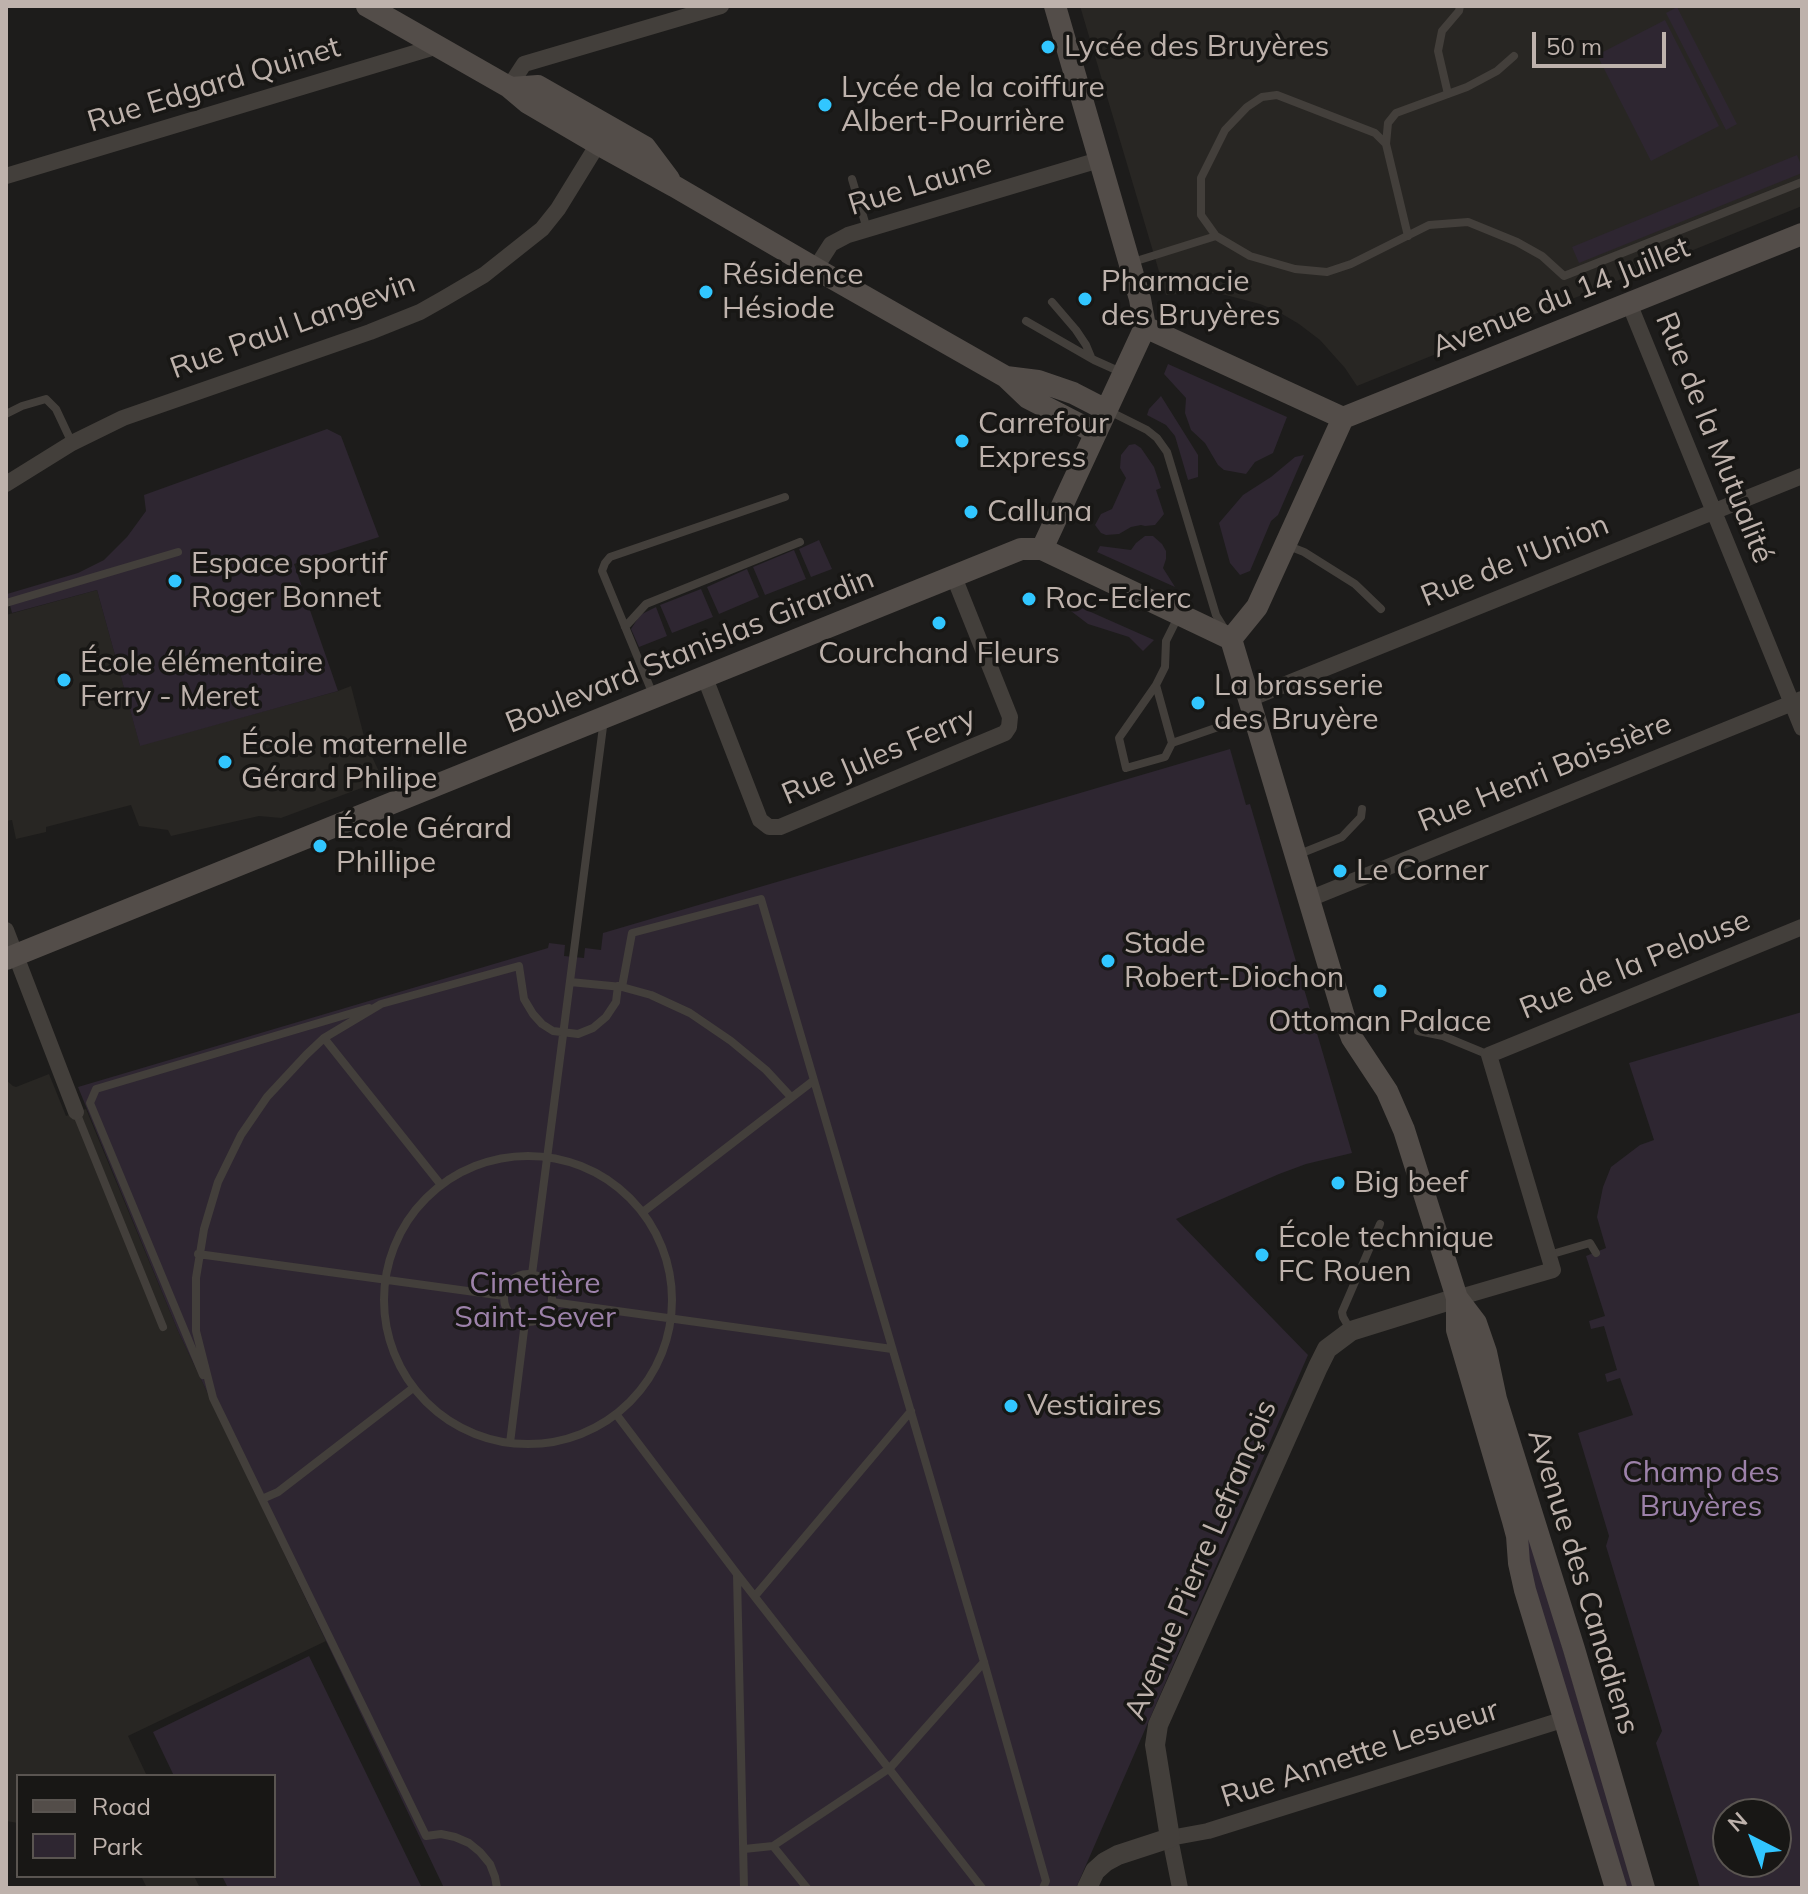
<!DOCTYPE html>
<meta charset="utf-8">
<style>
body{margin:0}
#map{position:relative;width:1808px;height:1894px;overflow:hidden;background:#1d1c1b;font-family:Mulish,sans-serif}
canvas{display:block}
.frame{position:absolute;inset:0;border:8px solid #beb2ac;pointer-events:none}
.legend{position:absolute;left:16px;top:1774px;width:260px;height:104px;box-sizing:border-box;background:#181715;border:2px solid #5a5551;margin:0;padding:10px 14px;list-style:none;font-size:24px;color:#beb2ac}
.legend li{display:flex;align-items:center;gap:16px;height:40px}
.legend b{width:40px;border:2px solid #5a5551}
.north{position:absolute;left:1712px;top:1798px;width:80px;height:80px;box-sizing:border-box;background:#181715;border:2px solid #5a5551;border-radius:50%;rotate:318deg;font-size:22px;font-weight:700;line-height:32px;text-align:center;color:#beb2ac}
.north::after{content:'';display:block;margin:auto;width:28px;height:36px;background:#31c6ff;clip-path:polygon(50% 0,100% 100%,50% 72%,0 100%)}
.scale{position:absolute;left:1532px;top:32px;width:134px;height:36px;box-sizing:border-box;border:4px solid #beb2ac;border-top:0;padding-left:10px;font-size:24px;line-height:28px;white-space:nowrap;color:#beb2ac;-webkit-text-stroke:6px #181715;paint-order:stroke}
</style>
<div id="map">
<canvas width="1808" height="1894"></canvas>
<div class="frame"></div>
<ul class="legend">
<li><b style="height:10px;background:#534d49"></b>Road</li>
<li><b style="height:22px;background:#2e2631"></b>Park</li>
</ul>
<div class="north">N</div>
<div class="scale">50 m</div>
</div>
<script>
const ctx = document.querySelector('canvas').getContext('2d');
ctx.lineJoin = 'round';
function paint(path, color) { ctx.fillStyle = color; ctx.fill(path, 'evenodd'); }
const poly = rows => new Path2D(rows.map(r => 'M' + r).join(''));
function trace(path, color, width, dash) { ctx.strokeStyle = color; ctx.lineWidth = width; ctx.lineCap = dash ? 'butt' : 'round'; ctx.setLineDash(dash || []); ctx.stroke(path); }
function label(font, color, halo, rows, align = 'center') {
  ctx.font = font + ' Mulish,sans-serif'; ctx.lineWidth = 7; ctx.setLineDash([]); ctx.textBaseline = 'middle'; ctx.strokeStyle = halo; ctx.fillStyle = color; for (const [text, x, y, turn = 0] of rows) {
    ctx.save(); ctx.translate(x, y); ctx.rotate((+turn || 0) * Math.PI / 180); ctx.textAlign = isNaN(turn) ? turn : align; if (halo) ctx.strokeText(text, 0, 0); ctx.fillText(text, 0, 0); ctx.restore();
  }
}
const built = poly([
 [1080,6,1802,6,1802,206,1357,386,1345,368,1320,340,1299,324,1277,311,1260,304,1218,293,1191,293,1166,295],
 [97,590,140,745,338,691,351,686,366,744,383,780,281,818,259,816,171,836,168,830,139,826,131,805,46,827,46,832,16,839,12,820,6,821,6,615],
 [49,1074,66,1116,86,1109,178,1331,326,1641,128,1736,147,1776,18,1776,18,1823,6,1821,6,1080,13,1086,16,1087],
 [141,1876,194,1876,200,1888,147,1888]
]);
const green = poly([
 [1677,7,1737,124,1726,130,1666,13],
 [1665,20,1719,126,1651,161,1597,55],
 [1797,155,1802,167,1802,173,1579,263,1572,247],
 [1168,364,1287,417,1273,453,1255,462,1246,474,1224,470,1218,465,1205,443,1191,430,1185,413,1186,398,1164,374],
 [1161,396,1198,455,1198,477,1188,480,1175,436,1166,425,1147,415,1149,409],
 [327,429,341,436,379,537,294,564,338,691,140,746,97,590,12,613,7,594,78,573,104,560,127,537,146,511,144,495],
 [1135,444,1141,448,1154,467,1161,488,1156,490,1164,514,1155,525,1145,526,1141,525,1131,527,1119,534,1106,535,1101,533,1095,525,1101,514,1112,509,1126,478,1120,468,1121,455,1129,445],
 [1304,455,1278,515,1271,521,1250,571,1240,575,1230,563,1219,523,1243,495,1271,477,1295,457],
 [1145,536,1153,536,1162,544,1166,551,1166,559,1163,568,1175,587,1097,552,1100,546,1131,550,1136,543],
 [819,540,832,569,811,577,799,549],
 [794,550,806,579,765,595,753,567],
 [747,569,759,597,719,614,707,587],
 [701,589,713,617,672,633,660,605],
 [1066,601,1154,640,1143,651,1129,637,1088,624,1063,605],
 [656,607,667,636,639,647,631,629,640,615],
 [1230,749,1246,805,1250,804,1352,1153,1306,1164,1279,1174,1176,1219,1308,1355,1076,1888,444,1888,178,1331,78,1087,548,948,549,943,565,945,564,956,584,958,585,948,601,950,603,933],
 [1802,1012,1802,1888,1700,1888,1656,1743,1662,1731,1606,1546,1609,1536,1578,1433,1633,1415,1620,1378,1607,1382,1605,1374,1617,1370,1604,1326,1591,1329,1589,1321,1605,1316,1586,1256,1606,1248,1597,1217,1603,1187,1611,1167,1640,1145,1654,1140,1629,1063],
 [1728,1814,1776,1814,1776,1862,1728,1862],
 [1523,1515,1634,1888,1622,1888,1529,1571],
 [309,1656,422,1888,228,1888,222,1876,274,1876,274,1776,174,1776,153,1732]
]);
const service = poly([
 [1448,94,1438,51,1442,31,1459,11,1460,6],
 [1386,144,1388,123,1396,113,1467,87,1497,71,1514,56],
 [852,179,867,229],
 [1408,236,1386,144,1375,133,1277,95,1262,97,1247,107,1225,130,1201,178,1201,215,1216,236,1250,256,1295,269,1327,272,1351,264,1429,225,1468,222,1517,242,1542,256,1564,276,1802,182],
 [1133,262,1216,236],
 [1052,302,1076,330,1086,345,1091,357],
 [1026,321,1094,360,1123,373],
 [1109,411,1147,430,1157,438,1167,452,1216,615,1226,631],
 [6,414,22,406,46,399,56,409,72,443],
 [1286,545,1304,552,1355,584,1381,609],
 [6,603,178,552],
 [1178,617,1166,641,1165,667,1156,685,1172,743,1253,715],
 [625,627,646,604,800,542],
 [1156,685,1119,738,1126,768,1165,757,1172,743],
 [654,697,602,571,605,563,610,557,785,497],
 [1297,855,1342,837,1361,817,1362,809],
 [570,982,622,987,651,995,690,1013,731,1041,766,1070,791,1097],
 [622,987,632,933,761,899,984,1662,1046,1881,1043,1888],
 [1418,1031,1443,1036,1489,1055],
 [324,1038,441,1185],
 [76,1112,163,1327],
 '384 1300a144 144 0 1 1 288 0a144 144 0 1 1-288 0Z',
 [643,1212,813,1081],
 [198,1254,504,1296],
 [1549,1255,1590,1243,1596,1253],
 '504 1298a24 24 0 1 1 48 0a24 24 0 1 1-48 0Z',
 [532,1274,604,719],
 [552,1302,892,1349],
 [1351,1331,1343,1317,1342,1312,1380,1224],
 [203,1375,90,1103,96,1089,369,1008],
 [413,1388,278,1492,262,1499,213,1398,196,1331,196,1278,204,1229,218,1182,241,1135,267,1097,306,1055,324,1038,381,1004,519,966,524,999,533,1014,542,1024,553,1031,578,1034,593,1028,606,1017,616,1002,618,986],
 [616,1414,737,1574,982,1888],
 [510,1443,525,1322],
 [262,1499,426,1836,441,1834,455,1837,469,1843,480,1852,490,1864,495,1877,497,1888],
 [737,1575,744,1888],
 [755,1596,911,1411],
 [773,1846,807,1888],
 [744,1849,773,1846,890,1768,984,1662]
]);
const minor = poly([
 [509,87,524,64,721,6],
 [6,176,438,46],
 [815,269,831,244,848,235,1099,160],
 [1629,303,1802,728],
 [6,484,72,443,123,418,370,332,420,312,443,299,484,275,542,229,558,209,598,144],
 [705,678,760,820,769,827,780,827,1005,733,1009,727,1010,717,954,577],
 [1249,699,1802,476],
 [1309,899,1802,699],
 [6,930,76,1112],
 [1457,1298,1553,1270,1489,1055,1802,927],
 [1180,1888,1170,1838,1208,1831,1565,1719]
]);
const tertiary = poly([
 [1087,1888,1095,1871,1105,1862,1118,1855,1170,1838,1155,1745,1158,1725,1318,1367,1327,1349,1351,1331,1457,1298]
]);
const secondary = poly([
 [367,6,509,87,528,103,598,144,674,186,825,274,1006,377,1028,398,1096,433],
 [1055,6,1140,299,1145,327],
 [511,88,538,86,645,147,669,179],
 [1145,327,1343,418],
 [1006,377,1038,381,1073,393,1106,410],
 [1343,418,1802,234],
 [1042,549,1145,327],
 [1231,639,1345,1020,1352,1038,1387,1091,1404,1130,1457,1298,1457,1330,1513,1521,1517,1536,1519,1563,1525,1590,1616,1888],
 [1231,639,1257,607,1343,418],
 [6,959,1021,549,1042,549,1231,639],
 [1457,1298,1476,1323,1486,1352,1496,1399,1574,1649,1644,1888]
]);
const markers = [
 [1048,47,8,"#31c6ff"],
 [825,105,8,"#31c6ff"],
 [706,292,8,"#31c6ff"],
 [1085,299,8,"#31c6ff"],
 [962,441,8,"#31c6ff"],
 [971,512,8,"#31c6ff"],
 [175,581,8,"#31c6ff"],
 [1029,599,8,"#31c6ff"],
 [939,623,8,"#31c6ff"],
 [64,680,8,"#31c6ff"],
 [1198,703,8,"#31c6ff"],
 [225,762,8,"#31c6ff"],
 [320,846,8,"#31c6ff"],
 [1340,871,8,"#31c6ff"],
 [1108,961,8,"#31c6ff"],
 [1380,991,8,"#31c6ff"],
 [1338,1183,8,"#31c6ff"],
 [1262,1255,8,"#31c6ff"],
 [1011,1406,8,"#31c6ff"]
];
const poiNames = [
 ["Lycée des Bruyères",1064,47],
 ["Lycée de la coiffure",841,88],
 ["Albert-Pourrière",841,122],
 ["Résidence",722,275],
 ["Hésiode",722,309],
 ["Pharmacie",1101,282],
 ["des Bruyères",1101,316],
 ["Carrefour",978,424],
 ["Express",978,458],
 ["Calluna",987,512],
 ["Espace sportif",191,564],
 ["Roger Bonnet",191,598],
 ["Roc-Eclerc",1045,599],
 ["Courchand Fleurs",939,654,"center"],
 ["École élémentaire",80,663],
 ["Ferry - Meret",80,697],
 ["La brasserie",1214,686],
 ["des Bruyère",1214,720],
 ["École maternelle",241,745],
 ["Gérard Philipe",241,779],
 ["École Gérard",336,829],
 ["Phillipe",336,863],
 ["Le Corner",1356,871],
 ["Stade",1124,944],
 ["Robert-Diochon",1124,978],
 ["Ottoman Palace",1380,1022,"center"],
 ["Big beef",1354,1183],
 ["École technique",1278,1238],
 ["FC Rouen",1278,1272],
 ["Vestiaires",1027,1406]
];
const streetNames = [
 ["Rue Edgard Quinet",214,85,-17],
 ["Rue Laune",920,185,-17],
 ["Avenue du 14 Juillet",1561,298,-22],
 ["Rue Paul Langevin",293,326,-20],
 ["Rue de la Mutualité",1714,438,68],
 ["Rue de l'Union",1515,561,-22],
 ["Boulevard Stanislas Girardin",690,651,-22],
 ["Rue Jules Ferry",879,756,-23],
 ["Rue Henri Boissière",1545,773,-22],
 ["Rue de la Pelouse",1635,965,-22],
 ["Avenue Pierre Lefrançois",1201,1560,-67],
 ["Avenue des Canadiens",1583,1582,73],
 ["Rue Annette Lesueur",1360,1754,-18]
];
const parkNames = [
 ["Cimetière",535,1284],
 ["Saint-Sever",535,1318],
 ["Champ des",1701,1473],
 ["Bruyères",1701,1507]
];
paint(built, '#282623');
paint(green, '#2e2631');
trace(service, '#433f3b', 8);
trace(minor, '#433f3b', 16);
trace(tertiary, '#433f3b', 20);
trace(secondary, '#534d49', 22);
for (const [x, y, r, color] of markers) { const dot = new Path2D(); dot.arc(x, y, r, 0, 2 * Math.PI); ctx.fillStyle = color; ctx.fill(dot); trace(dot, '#181715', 3); }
label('30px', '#beb2ac', '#181715', poiNames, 'left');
label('30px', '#beb2ac', '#181715', streetNames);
label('30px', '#9d82aa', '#181715', parkNames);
</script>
